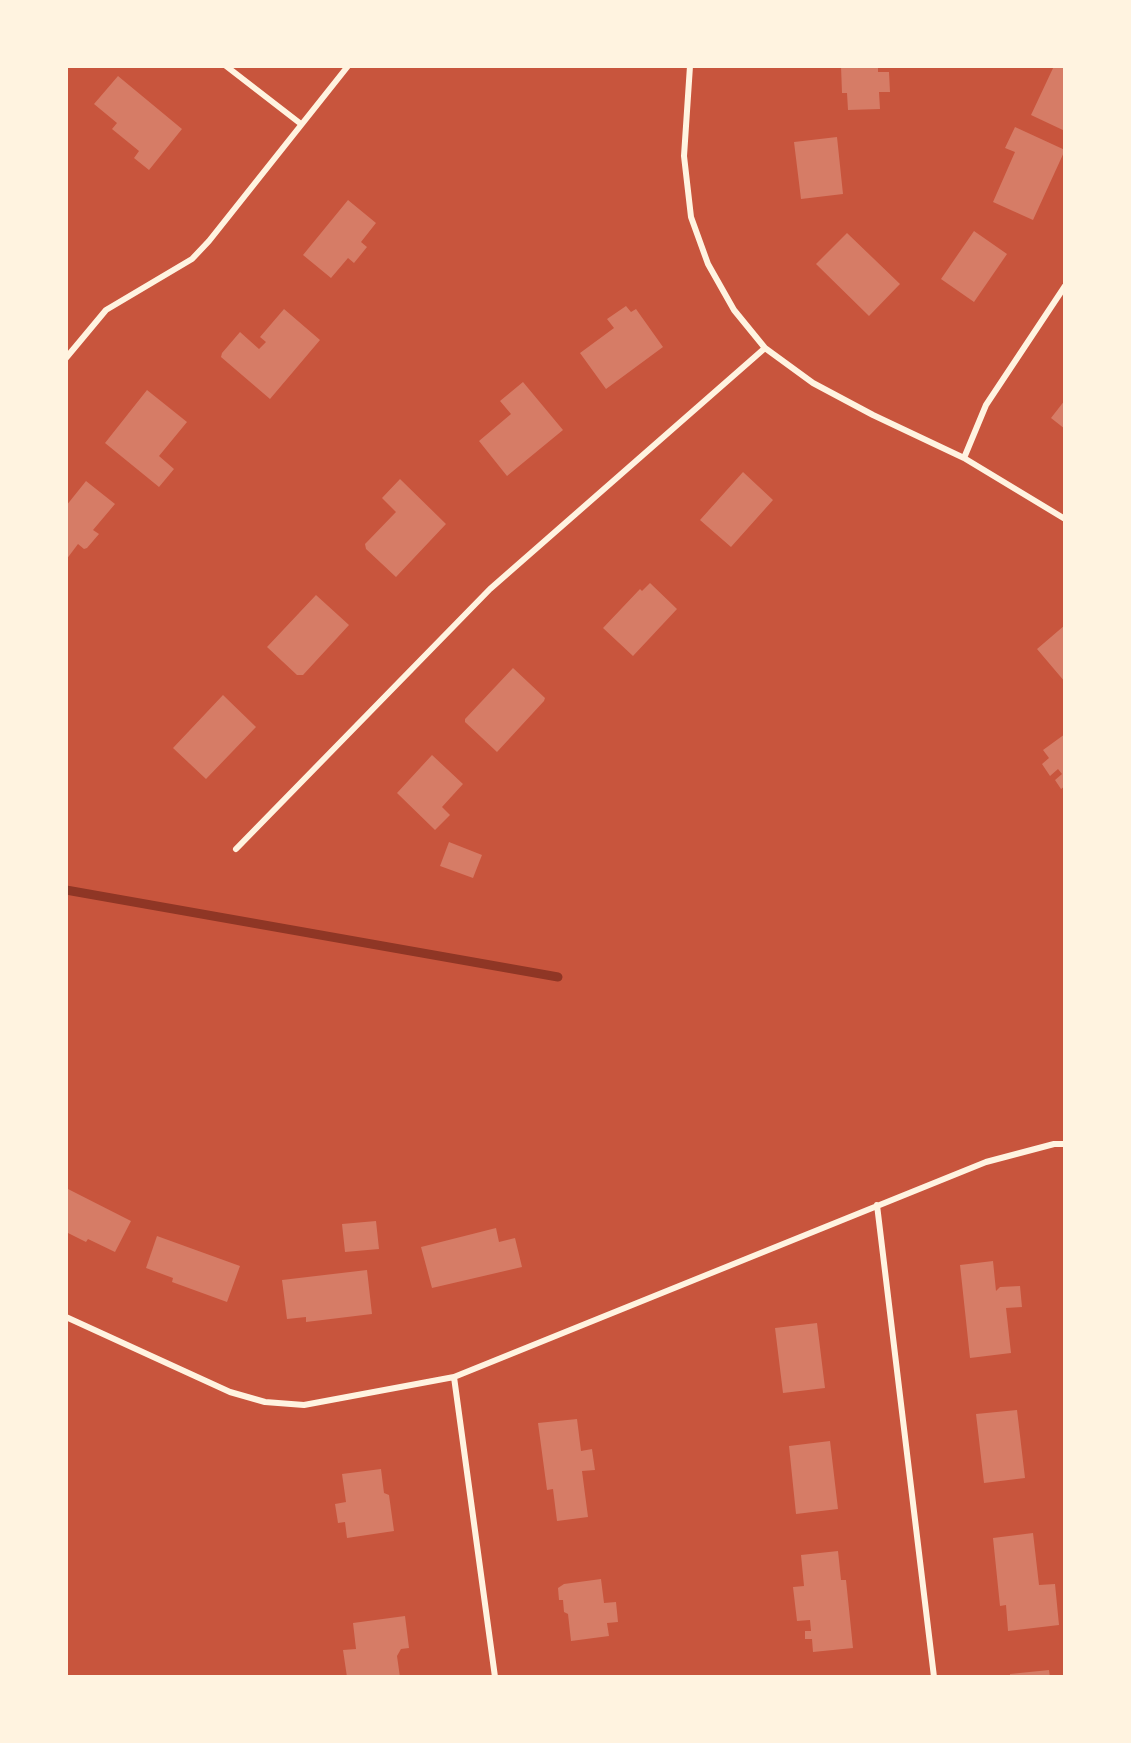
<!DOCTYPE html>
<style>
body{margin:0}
#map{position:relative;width:1131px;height:1743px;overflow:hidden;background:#c8553d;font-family:Jost,sans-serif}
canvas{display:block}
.frame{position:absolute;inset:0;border:68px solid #fff3e0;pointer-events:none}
</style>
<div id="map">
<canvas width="1131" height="1743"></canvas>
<div class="frame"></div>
</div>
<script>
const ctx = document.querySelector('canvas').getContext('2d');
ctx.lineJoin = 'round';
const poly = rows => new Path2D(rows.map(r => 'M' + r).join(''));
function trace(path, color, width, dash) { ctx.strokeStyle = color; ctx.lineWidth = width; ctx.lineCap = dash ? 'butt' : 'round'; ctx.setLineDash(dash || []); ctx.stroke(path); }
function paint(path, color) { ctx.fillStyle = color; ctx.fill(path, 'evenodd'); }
const stream = poly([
 [66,890,558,977]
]);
const building = poly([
 [841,66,878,66,878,72,889,72,890,92,879,92,880,109,848,110,847,93,842,93],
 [1054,66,1065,66,1065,131,1031,115],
 [118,76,182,129,149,170,134,158,139,151,112,129,117,123,94,104],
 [1015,127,1065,150,1033,220,993,202,1015,152,1005,148],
 [837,137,843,194,801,199,794,142],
 [348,200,376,223,361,242,367,247,354,263,348,258,331,278,303,255],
 [974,231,1007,254,974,302,941,279],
 [847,233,900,284,869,316,816,264],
 [626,306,631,312,636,309,663,347,606,389,580,353,614,328,607,319],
 [284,309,320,340,270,399,221,357,222,353,240,332,259,349,266,342,260,337],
 [523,382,563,430,507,476,479,441,511,414,500,401],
 [147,390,187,422,159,456,174,469,159,487,105,443],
 [1065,400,1065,429,1051,418],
 [743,472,773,500,731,547,700,520],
 [400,479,446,524,396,577,366,549,365,544,396,512,382,498],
 [86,481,115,504,93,530,99,534,87,548,84,549,78,544,66,560,66,506],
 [650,583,677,609,633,656,603,628,640,589,642,591],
 [316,595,349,625,303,675,297,675,267,647],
 [1065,625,1065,682,1037,649],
 [513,668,545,698,544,701,497,752,465,722,465,719],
 [223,695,256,727,206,779,173,748],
 [1065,734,1065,786,1061,789,1055,780,1062,774,1058,769,1050,776,1042,764,1049,758,1043,750],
 [432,755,463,784,442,807,450,815,435,830,397,793],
 [449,842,482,855,473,878,440,866],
 [66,1188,131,1221,115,1252,88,1239,86,1242,66,1232],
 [376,1221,379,1249,345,1252,342,1224],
 [496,1228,499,1242,515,1238,522,1267,432,1288,421,1247],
 [157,1236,240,1266,227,1302,172,1282,173,1278,146,1268],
 [993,1261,996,1291,1000,1287,1020,1286,1022,1307,1006,1308,1011,1353,970,1358,960,1265],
 [367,1270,372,1314,306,1322,306,1317,287,1319,282,1280],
 [817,1323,825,1388,783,1393,775,1328],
 [1017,1410,1025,1478,984,1483,976,1414],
 [577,1419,581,1451,592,1449,595,1470,582,1471,588,1517,557,1521,553,1489,547,1490,538,1423],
 [830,1441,838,1509,796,1514,789,1446],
 [381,1469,384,1493,389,1495,394,1531,347,1538,345,1522,338,1523,335,1504,346,1502,342,1474],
 [1033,1533,1039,1585,1055,1584,1059,1625,1008,1631,1006,1605,1000,1606,993,1538],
 [838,1551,841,1580,846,1580,853,1648,813,1652,812,1639,805,1639,805,1631,811,1631,810,1620,797,1621,793,1587,804,1586,801,1555],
 [601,1579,604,1603,616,1602,618,1622,607,1623,609,1636,571,1641,568,1614,564,1612,563,1600,559,1600,558,1588,564,1584],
 [405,1616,409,1648,401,1649,397,1656,400,1677,347,1677,343,1650,356,1649,353,1623],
 [1049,1670,1050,1677,1010,1677,1010,1674]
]);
const minor = poly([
 [226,66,301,124],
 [690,66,684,156,691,217,708,264,734,310,765,348,813,383,873,415,964,458,1065,519],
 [66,358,106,310,192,259,209,241,348,66],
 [964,458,986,405,1065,286],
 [236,849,490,589,765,348],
 [877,1205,934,1677],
 [66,1317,230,1392,265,1402,304,1405,454,1377,986,1162,1054,1144,1065,1144],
 [454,1377,495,1677]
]);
trace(stream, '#8f3625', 9);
paint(building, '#d67c66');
trace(minor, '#fff3e0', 6);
</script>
